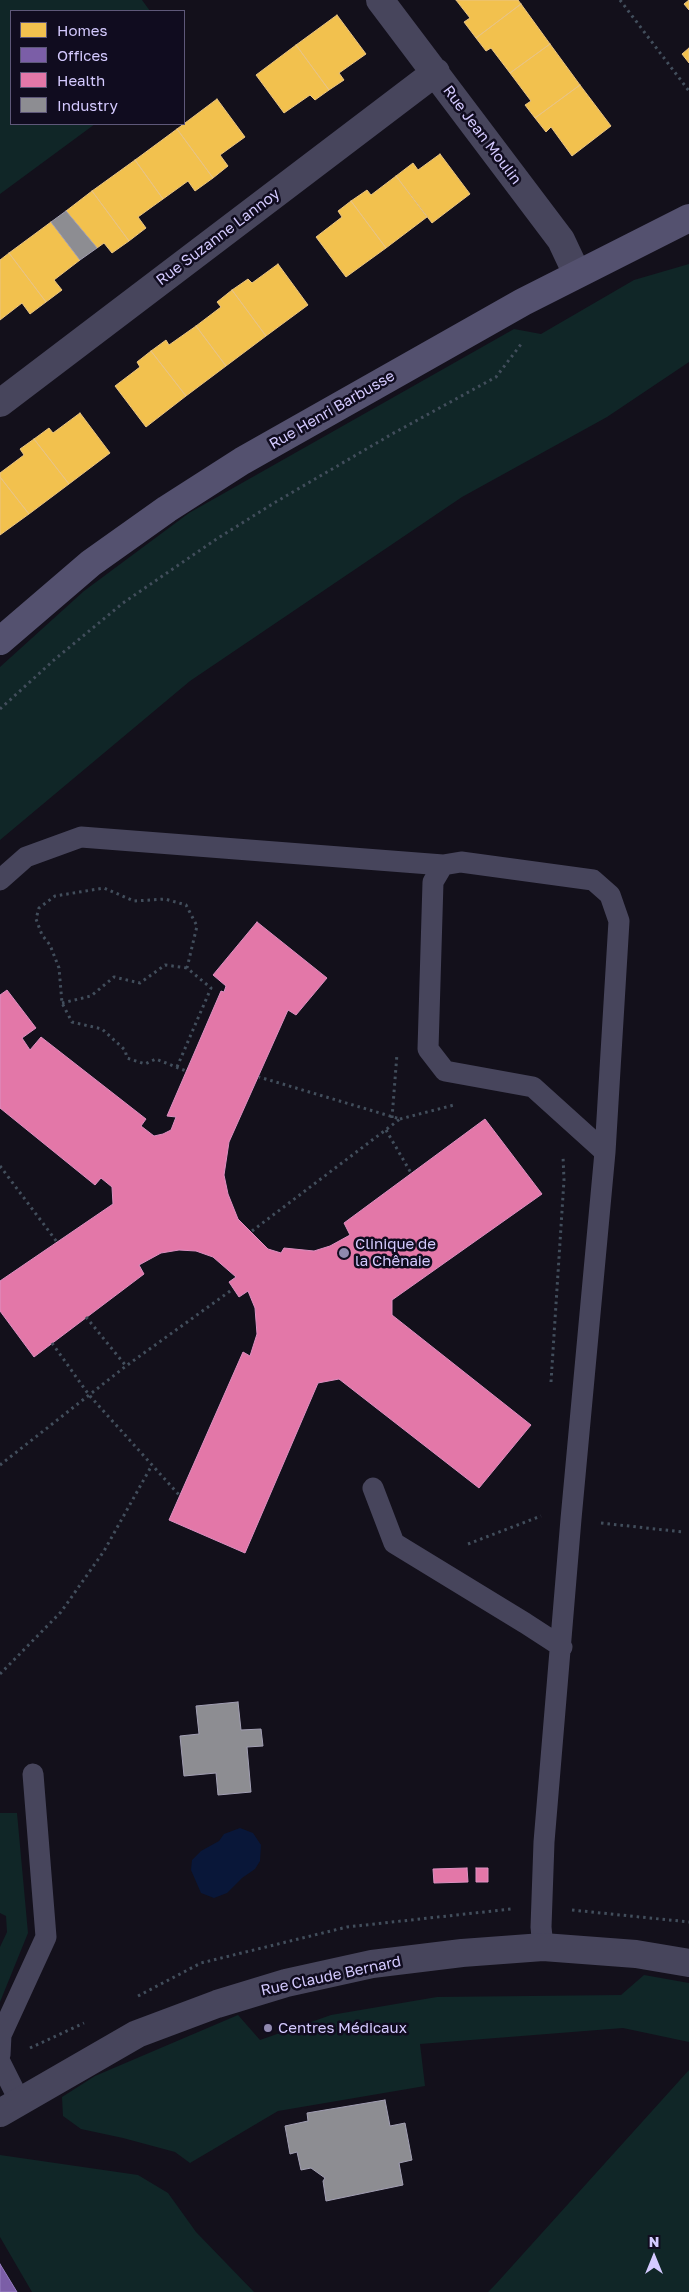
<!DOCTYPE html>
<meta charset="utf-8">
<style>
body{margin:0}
#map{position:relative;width:689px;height:2292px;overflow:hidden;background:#13101b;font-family:"Golos Text",sans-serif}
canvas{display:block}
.legend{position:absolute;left:10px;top:10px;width:175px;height:115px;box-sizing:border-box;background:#100c1f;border:1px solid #5e5879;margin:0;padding:6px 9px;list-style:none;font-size:15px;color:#d4caff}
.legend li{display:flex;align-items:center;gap:10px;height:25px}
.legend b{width:25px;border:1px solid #5e5879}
.north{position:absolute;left:629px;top:2232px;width:50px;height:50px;-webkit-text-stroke:4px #100c1f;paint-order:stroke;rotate:0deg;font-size:14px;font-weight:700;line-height:20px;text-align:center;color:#d4caff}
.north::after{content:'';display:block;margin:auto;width:18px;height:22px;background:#d4caff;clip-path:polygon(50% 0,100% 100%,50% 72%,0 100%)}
</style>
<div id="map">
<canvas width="689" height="2292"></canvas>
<ul class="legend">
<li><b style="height:14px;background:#f2c14e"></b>Homes</li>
<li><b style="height:14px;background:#7b5ea7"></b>Offices</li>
<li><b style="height:14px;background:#e377a8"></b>Health</li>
<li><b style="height:14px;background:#8d8d92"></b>Industry</li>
</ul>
<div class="north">N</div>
</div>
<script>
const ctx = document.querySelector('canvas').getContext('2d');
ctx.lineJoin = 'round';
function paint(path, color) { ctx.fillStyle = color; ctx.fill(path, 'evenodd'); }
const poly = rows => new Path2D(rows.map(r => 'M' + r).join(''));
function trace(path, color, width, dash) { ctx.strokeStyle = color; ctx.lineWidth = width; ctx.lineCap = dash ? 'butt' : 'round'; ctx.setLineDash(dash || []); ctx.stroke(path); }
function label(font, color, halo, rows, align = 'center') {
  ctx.font = font + ' "Golos Text",sans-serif'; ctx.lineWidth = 5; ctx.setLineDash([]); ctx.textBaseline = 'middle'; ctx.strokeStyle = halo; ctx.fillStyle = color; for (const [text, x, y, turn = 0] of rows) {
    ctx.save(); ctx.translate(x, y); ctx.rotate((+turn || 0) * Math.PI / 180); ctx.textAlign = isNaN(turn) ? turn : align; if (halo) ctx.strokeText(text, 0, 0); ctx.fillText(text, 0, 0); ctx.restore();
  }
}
const green = poly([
 [0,0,142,0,150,11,11,11,11,124,95,124,0,194],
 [689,264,689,362,607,417,462,497,190,681,0,840,0,667,84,591,189,513,514,329,541,334,634,280],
 [0,1813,17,1813,28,1933,0,2002,0,1947,7,1932,6,1916,0,1913],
 [644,1975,689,1983,689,2042,623,2028,420,2044,425,2086,278,2111,190,2163,175,2152,123,2138,81,2129,63,2116,62,2097,95,2076,238,2015,260,2040,331,2015,437,1997,621,1995],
 [689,2070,689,2292,488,2292,495,2285],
 [0,2155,138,2175,168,2193,196,2232,254,2292,32,2292,0,2237]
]);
const water = poly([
 [240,1828,253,1833,261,1845,260,1861,255,1869,242,1878,227,1893,214,1898,201,1893,191,1870,192,1860,201,1851,219,1841,224,1834]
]);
const homes = poly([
 [456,0,518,0,521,4,476,38,464,22,470,18,456,0],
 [689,0,689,10,684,4,689,0],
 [521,4,550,44,510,73,491,48,486,51,476,38,521,4],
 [337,15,366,54,339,73,344,80,329,90,296,45,337,15],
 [550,44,580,85,535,118,525,105,531,101,510,73,550,44],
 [296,45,329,90,315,100,310,95,284,113,256,75,296,45],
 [689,48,689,63,682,54,689,48],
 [580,85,611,126,572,156,551,127,546,132,535,118,580,85],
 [217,99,245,137,220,155,228,166,213,178,177,129,217,99],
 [177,129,213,178,195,191,188,181,163,199,135,160,177,129],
 [440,154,470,194,432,223,396,176,413,163,418,170,440,154],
 [135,160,163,199,138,217,146,228,129,241,92,191,135,160],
 [396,176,427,217,386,248,351,201,367,190,371,195,396,176],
 [92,191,129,241,112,253,104,243,97,248,66,211,92,191],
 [351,201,386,248,346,277,316,237,342,217,338,211,351,201],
 [51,222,80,260,54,280,62,290,46,302,9,253,51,222],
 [9,253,46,302,30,314,22,303,0,320,0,260,9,253],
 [278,264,308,305,266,336,232,290,248,279,252,283,278,264],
 [232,290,266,336,226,366,196,326,221,307,217,302,232,290],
 [196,326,226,366,186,396,151,351,166,340,169,345,196,326],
 [151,351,186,396,146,427,115,386,140,367,137,362,151,351],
 [80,413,110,453,69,484,34,439,49,428,53,433,80,413],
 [34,439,69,484,29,514,0,477,0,473,24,455,20,449,34,439],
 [0,477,29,514,0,535,0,477]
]);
const offices = poly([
 [0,2264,17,2292,0,2292,0,2264]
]);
const health = poly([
 [257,922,327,978,296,1015,288,1010,229,1142,224,1175,228,1194,238,1219,268,1249,281,1253,284,1248,314,1251,330,1246,350,1235,344,1223,485,1119,542,1194,392,1300,392,1315,531,1425,479,1488,339,1379,318,1383,245,1553,169,1520,243,1352,250,1356,257,1334,255,1308,248,1291,239,1297,229,1282,236,1277,213,1257,196,1251,179,1250,161,1253,139,1265,144,1274,34,1357,0,1311,0,1281,113,1204,112,1187,101,1178,95,1185,0,1108,0,995,7,990,36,1028,22,1038,30,1050,41,1037,146,1119,141,1126,154,1136,163,1134,171,1130,176,1117,167,1116,221,991,224,992,226,986,213,975,257,922],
 [467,1868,468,1882,434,1883,433,1869,467,1868],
 [476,1868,488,1868,488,1882,476,1882,476,1868]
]);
const industry = poly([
 [66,211,97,248,80,260,51,222,66,211],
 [238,1702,241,1730,261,1729,263,1746,247,1747,251,1792,218,1795,216,1773,184,1776,180,1736,199,1734,196,1706,238,1702],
 [385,2100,390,2126,405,2123,412,2160,399,2163,403,2185,326,2201,323,2181,325,2178,311,2168,301,2170,297,2152,290,2154,285,2126,308,2121,307,2113,385,2100]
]);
const path = poly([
 [620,0,689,91],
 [0,709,54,660,123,603,215,540,274,503,392,434,496,377,522,343],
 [62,1003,91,996,114,977,140,983,165,965,187,968],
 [177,1067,211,988,187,968,197,926,186,905,165,899,134,901,104,888,55,896,39,908,36,919,42,935,50,945,59,968,62,1003,72,1022,102,1029,125,1050,127,1058,145,1064,156,1059,186,1071],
 [392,1118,397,1054],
 [400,1119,454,1105],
 [386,1130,411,1173],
 [0,1166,57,1242],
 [252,1231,400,1119,259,1077],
 [86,1317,126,1366],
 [52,1343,89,1395,180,1496],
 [551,1382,564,1180,563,1156],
 [0,1465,126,1366,233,1289],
 [601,1523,683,1532],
 [468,1544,541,1516],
 [0,1674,61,1612,104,1551,152,1465],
 [572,1910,689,1922],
 [138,1996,201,1963,347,1927,511,1909],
 [30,2048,84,2023]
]);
const lane = poly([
 [0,880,26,857,81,837,443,865],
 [373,1488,394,1543,525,1623,562,1647],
 [543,1947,541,1927,544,1842,571,1519,605,1152,619,921,610,895,593,880,461,862,443,865,433,882,428,1049,445,1071,533,1087,605,1152],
 [0,2055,1,2035,46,1937,33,1774],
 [0,2062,20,2102]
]);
const street = poly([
 [380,0,561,240,577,274],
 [0,403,436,72],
 [0,2113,137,2034,217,2004,286,1983,372,1964,462,1953,543,1947,636,1954,689,1963]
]);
const secondary = poly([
 [0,641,91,563,167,509,242,461,523,302,689,218]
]);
const markers = [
 [344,1253,6,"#9089af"],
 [268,2028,5,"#9089af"]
];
const streetNames = [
 ["Rue Jean Moulin",482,135,53],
 ["Rue Suzanne Lannoy",218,237,-37],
 ["Rue Henri Barbusse",332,410,-30],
 ["Rue Claude Bernard",331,1976,-12]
];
const poiNames = [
 ["Clinique de",355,1244],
 ["la Chênaie",355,1261],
 ["Centres Médicaux",278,2028]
];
paint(green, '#102627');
paint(water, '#091739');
paint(homes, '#f2c14e');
trace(homes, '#e9c483', 1);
paint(offices, '#7b5ea7');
trace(offices, '#967ec1', 1);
paint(health, '#e377a8');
trace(health, '#de90c2', 1);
paint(industry, '#8d8d92');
trace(industry, '#a29fb3', 1);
trace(path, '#424e5c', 3, [2.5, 4]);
trace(lane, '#47455c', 21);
trace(street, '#47455c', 28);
trace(secondary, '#54516f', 28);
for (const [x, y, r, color] of markers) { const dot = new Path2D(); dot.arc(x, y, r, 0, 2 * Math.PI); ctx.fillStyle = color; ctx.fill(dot); trace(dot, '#100c1f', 2); }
label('15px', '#d4caff', '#100c1f', streetNames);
label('15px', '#d4caff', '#100c1f', poiNames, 'left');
</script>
